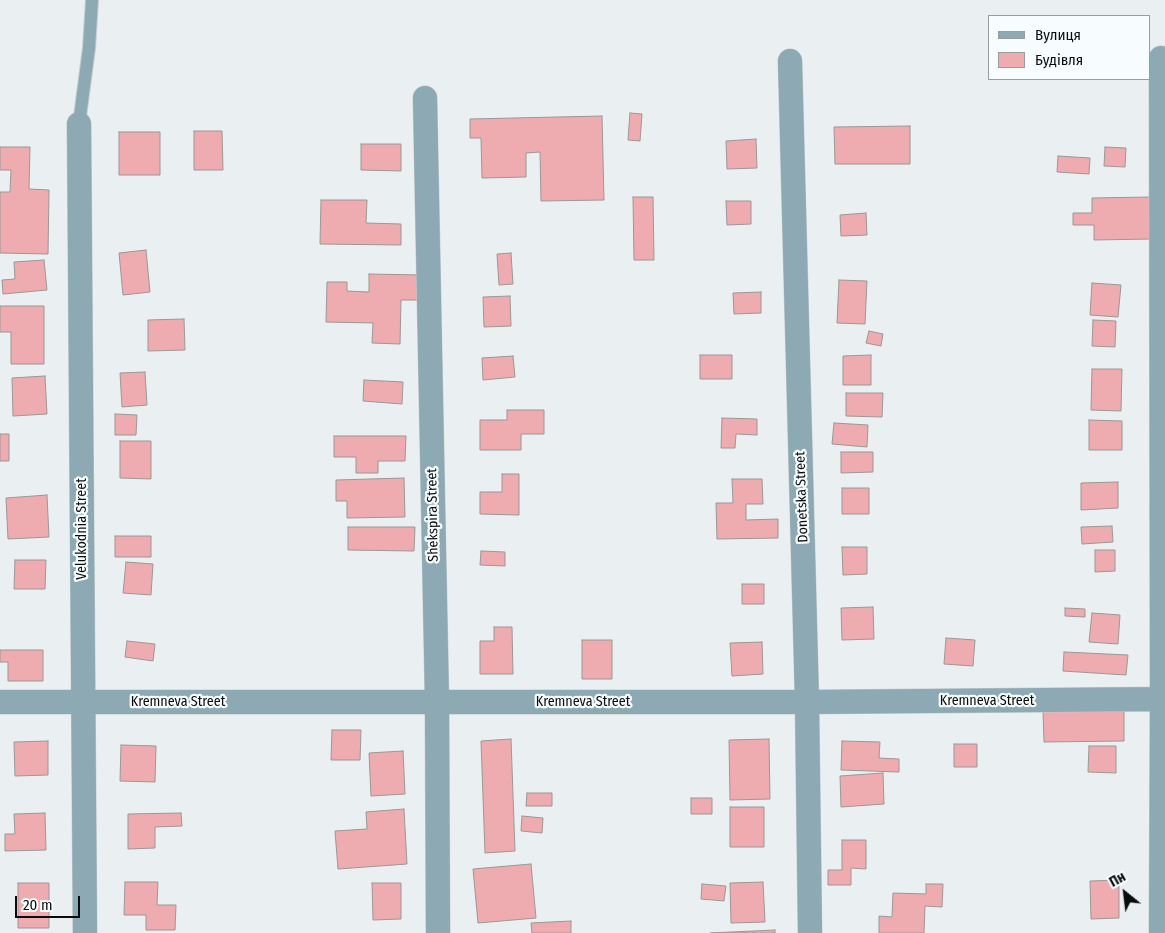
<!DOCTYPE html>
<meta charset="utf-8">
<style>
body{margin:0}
#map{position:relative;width:1165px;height:933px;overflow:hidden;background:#eaeff1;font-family:"Fira Sans Condensed",sans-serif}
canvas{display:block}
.legend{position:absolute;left:988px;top:15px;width:162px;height:65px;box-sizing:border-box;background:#f7fdff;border:1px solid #989d9e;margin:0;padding:6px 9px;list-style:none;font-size:15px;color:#0a0c0c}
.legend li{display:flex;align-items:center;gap:10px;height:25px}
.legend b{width:25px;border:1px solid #989d9e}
.north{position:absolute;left:1100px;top:868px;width:50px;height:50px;-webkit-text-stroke:4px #f7fdff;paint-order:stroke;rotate:331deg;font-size:14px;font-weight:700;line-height:20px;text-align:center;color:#0a0c0c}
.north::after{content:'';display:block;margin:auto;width:18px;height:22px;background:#0a0c0c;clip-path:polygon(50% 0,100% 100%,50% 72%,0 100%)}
.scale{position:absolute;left:15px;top:896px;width:65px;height:22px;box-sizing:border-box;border:2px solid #0a0c0c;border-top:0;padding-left:6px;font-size:15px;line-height:18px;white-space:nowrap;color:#0a0c0c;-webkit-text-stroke:4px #f7fdff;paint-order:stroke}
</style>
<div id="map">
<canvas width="1165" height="933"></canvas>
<ul class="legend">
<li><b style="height:6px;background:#8ca9b4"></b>Вулиця</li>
<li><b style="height:14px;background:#efacb0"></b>Будівля</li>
</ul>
<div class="north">Пн</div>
<div class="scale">20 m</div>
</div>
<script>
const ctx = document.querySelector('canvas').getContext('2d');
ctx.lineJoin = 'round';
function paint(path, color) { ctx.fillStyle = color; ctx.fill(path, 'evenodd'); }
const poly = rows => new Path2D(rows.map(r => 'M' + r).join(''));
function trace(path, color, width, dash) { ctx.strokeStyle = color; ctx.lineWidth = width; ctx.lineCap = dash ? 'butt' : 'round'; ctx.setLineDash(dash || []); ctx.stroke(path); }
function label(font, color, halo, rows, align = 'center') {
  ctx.font = font + ' "Fira Sans Condensed",sans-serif'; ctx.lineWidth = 4.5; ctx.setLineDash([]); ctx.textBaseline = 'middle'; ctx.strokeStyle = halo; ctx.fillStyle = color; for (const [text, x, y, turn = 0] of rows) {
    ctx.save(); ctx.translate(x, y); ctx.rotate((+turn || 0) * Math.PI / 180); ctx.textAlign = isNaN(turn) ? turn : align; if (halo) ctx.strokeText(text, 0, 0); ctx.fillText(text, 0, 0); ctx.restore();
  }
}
const building = poly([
 [630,113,642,114,640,141,628,140,630,113],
 [602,116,604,200,541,201,540,152,526,153,526,177,482,178,481,138,470,138,470,119,602,116],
 [910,126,910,164,835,164,834,127,910,126],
 [194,131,222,131,223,170,194,170,194,131],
 [119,132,160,132,160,175,119,175,119,132],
 [756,139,757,168,727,169,726,141,756,139],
 [361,144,401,144,401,171,361,170,361,144],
 [0,147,30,147,29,189,49,190,48,254,0,253,0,192,10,192,11,170,0,170,0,147],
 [1105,147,1126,148,1125,167,1104,166,1105,147],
 [1058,156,1090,158,1089,174,1057,172,1058,156],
 [633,197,653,197,654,260,634,260,633,197],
 [1151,197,1151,239,1094,240,1094,225,1073,225,1073,213,1092,213,1092,198,1151,197],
 [321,200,367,200,366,223,401,224,401,245,320,244,321,200],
 [726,201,751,201,751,224,727,225,726,201],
 [866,213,867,235,841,236,840,215,866,213],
 [146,250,150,292,123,295,119,253,146,250],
 [511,253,513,284,499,285,497,254,511,253],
 [44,260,47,290,3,294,2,280,15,279,14,262,44,260],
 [369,274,422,275,422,300,401,300,400,344,372,343,373,323,326,322,327,282,347,282,347,291,369,292,369,274],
 [839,280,867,281,865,324,837,323,839,280],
 [1092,283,1121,285,1118,317,1090,315,1092,283],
 [761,292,761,313,734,314,733,293,761,292],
 [510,296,511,326,484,327,483,297,510,296],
 [0,306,44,306,44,364,11,364,11,332,0,332,0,306],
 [184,319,185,350,148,351,148,320,184,319],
 [1093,320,1116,321,1115,347,1092,346,1093,320],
 [869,331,883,334,881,346,866,343,869,331],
 [700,355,732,355,732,379,700,379,700,355],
 [871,355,871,385,843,385,843,356,871,355],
 [513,356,515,377,483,380,482,358,513,356],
 [1092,369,1122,369,1121,411,1091,410,1092,369],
 [145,372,147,405,122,407,120,373,145,372],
 [45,376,47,414,13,416,12,378,45,376],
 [364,380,403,382,402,404,363,401,364,380],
 [846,393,883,393,882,417,846,416,846,393],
 [507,410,544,410,544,434,521,434,521,450,480,450,480,420,507,420,507,410],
 [115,414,137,415,136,435,115,435,115,414],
 [722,418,757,419,757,435,736,434,735,448,721,448,722,418],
 [1089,420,1122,421,1122,450,1089,450,1089,420],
 [834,423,868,425,867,447,832,444,834,423],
 [0,434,9,434,9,461,0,461,0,434],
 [334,436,406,436,405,461,378,461,378,473,356,473,356,457,334,457,334,436],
 [120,441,151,441,151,479,120,478,120,441],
 [841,452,873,452,873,472,841,473,841,452],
 [502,474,519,474,519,515,480,514,480,492,502,492,502,474],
 [404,478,405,517,347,518,347,501,336,501,336,480,404,478],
 [732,479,762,479,763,504,746,504,746,520,778,519,778,538,717,539,716,503,733,503,732,479],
 [1118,482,1118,508,1081,510,1081,483,1118,482],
 [842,488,869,488,869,514,842,514,842,488],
 [47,495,49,537,8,539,6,498,47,495],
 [1112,526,1113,542,1082,544,1081,527,1112,526],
 [348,527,415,527,414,551,348,550,348,527],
 [115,536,151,536,151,557,115,557,115,536],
 [842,547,867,547,867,574,843,575,842,547],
 [1095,550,1115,550,1115,571,1095,572,1095,550],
 [481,551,505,552,505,566,480,565,481,551],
 [15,560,46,560,45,589,14,589,15,560],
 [126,562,153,564,151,595,123,593,126,562],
 [742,584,764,584,764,604,742,604,742,584],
 [873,607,874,639,842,640,841,608,873,607],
 [1065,608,1085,609,1085,617,1065,616,1065,608],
 [1092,613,1120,615,1118,644,1089,642,1092,613],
 [494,627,512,627,513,674,480,674,480,641,494,641,494,627],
 [946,638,975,640,973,666,944,664,946,638],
 [582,640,612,640,612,679,582,679,582,640],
 [127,641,155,644,153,661,125,657,127,641],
 [762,642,763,674,732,676,730,643,762,642],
 [0,650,43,650,43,681,8,681,8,662,0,662,0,650],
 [1064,652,1128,655,1126,675,1063,671,1064,652],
 [1124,710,1124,741,1044,742,1043,711,1124,710],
 [332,730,361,730,360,760,331,760,332,730],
 [511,739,515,851,485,853,481,741,511,739],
 [769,739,770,799,730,800,729,740,769,739],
 [48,741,48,775,15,776,14,742,48,741],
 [842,741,880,742,879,758,899,759,899,772,841,770,842,741],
 [954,744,977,744,977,767,954,767,954,744],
 [121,745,156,746,155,782,120,781,121,745],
 [1089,746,1116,746,1116,773,1088,772,1089,746],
 [403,751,405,794,371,796,369,753,403,751],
 [883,773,884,804,841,807,840,776,883,773],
 [527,793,552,793,552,806,526,806,527,793],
 [691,798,712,798,712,814,691,814,691,798],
 [730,807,764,807,764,847,730,847,730,807],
 [404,809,407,864,338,869,335,831,367,829,366,812,404,809],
 [45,813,46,850,5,851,5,834,15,834,14,814,45,813],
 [181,813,182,826,155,827,155,848,128,849,128,814,181,813],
 [522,816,543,818,542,833,521,831,522,816],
 [842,840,866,840,866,869,851,868,851,885,828,885,828,870,842,870,842,840],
 [531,864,536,918,478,923,473,869,531,864],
 [1119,880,1119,918,1091,919,1090,881,1119,880],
 [125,882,158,882,157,905,176,905,175,930,146,930,146,915,124,915,125,882],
 [763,882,765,922,731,923,730,883,763,882],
 [18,883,49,883,49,928,18,928,18,883],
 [372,883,401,883,401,919,373,920,372,883],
 [702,884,726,886,724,901,701,899,702,884],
 [926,884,943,884,942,907,925,906,924,933,879,933,879,916,892,917,893,893,926,894,926,884],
 [571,921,571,933,532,933,531,923,571,921],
 [775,930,775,933,710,933,775,930]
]);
const lane = poly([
 [79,124,89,48,92,0]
]);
const street = poly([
 [790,61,807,702,810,933],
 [425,98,437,702,438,933],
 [79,124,85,933],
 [0,702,807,702,1165,699],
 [1161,933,1162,699,1161,58]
]);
const streetNames = [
 ["Donetska Street",802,497,-92],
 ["Shekspira Street",433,515,-91],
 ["Velukodnia Street",82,529,-90],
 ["Kremneva Street",987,701],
 ["Kremneva Street",178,702],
 ["Kremneva Street",583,702]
];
paint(building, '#efacb0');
trace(building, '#9c9696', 1);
trace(lane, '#c6cbcc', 14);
trace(street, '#c6cbcc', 25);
trace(lane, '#8ca9b4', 12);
trace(street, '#8ca9b4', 24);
label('14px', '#0a0c0c', '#f7fdff', streetNames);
</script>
